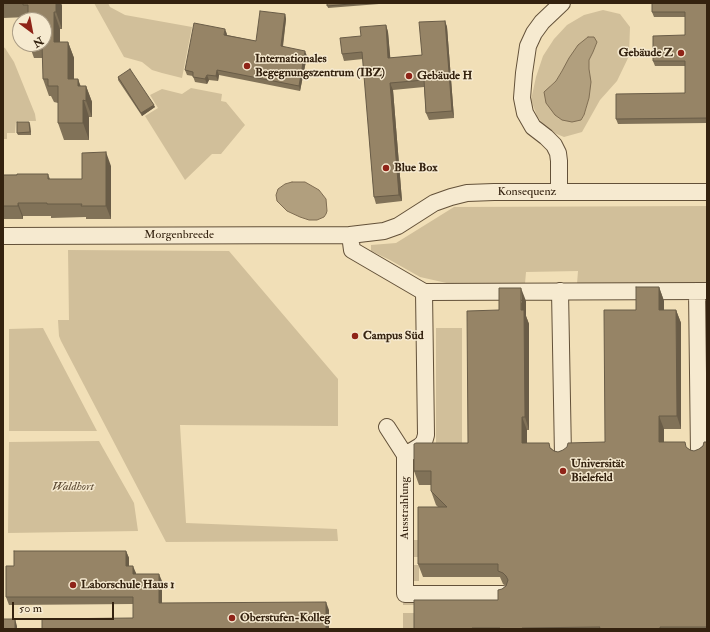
<!DOCTYPE html>
<meta charset="utf-8">
<style>
body{margin:0}
#map{position:relative;width:710px;height:632px;overflow:hidden;background:#f1dfb7;font-family:"IM FELL Double Pica",serif}
canvas{display:block}
.frame{position:absolute;inset:0;border:4px solid #34220f;pointer-events:none}
.north{position:absolute;left:12px;top:12px;width:40px;height:40px;box-sizing:border-box;background:#f6ead0;border:1px solid #a89a83;border-radius:50%;rotate:148deg;font-size:11px;font-weight:700;line-height:16px;text-align:center;color:#34220f}
.north::after{content:'';display:block;margin:auto;width:14px;height:18px;background:#8f2418;clip-path:polygon(50% 0,100% 100%,50% 72%,0 100%)}
.scale{position:absolute;left:12px;top:602px;width:102px;height:18px;box-sizing:border-box;border:2px solid #34220f;border-top:0;padding-left:5px;font-size:12px;line-height:14px;white-space:nowrap;color:#34220f;-webkit-text-stroke:3px #f6ead0;paint-order:stroke}
</style>
<div id="map">
<canvas width="710" height="632"></canvas>
<div class="frame"></div>
<div class="north">N</div>
<div class="scale">50 m</div>
</div>
<script>
const ctx = document.querySelector('canvas').getContext('2d');
ctx.lineJoin = 'round';
function paint(path, color) { ctx.fillStyle = color; ctx.fill(path, 'evenodd'); }
const poly = rows => new Path2D(rows.map(r => 'M' + r).join(''));
function trace(path, color, width, dash) { ctx.strokeStyle = color; ctx.lineWidth = width; ctx.lineCap = dash ? 'butt' : 'round'; ctx.setLineDash(dash || []); ctx.stroke(path); }
function label(font, color, halo, rows, align = 'center') {
  ctx.font = font + ' "IM FELL Double Pica",serif'; ctx.lineWidth = 3; ctx.setLineDash([]); ctx.textBaseline = 'middle'; ctx.strokeStyle = halo; ctx.fillStyle = color; for (const [text, x, y, turn = 0] of rows) {
    ctx.save(); ctx.translate(x, y); ctx.rotate((+turn || 0) * Math.PI / 180); ctx.textAlign = isNaN(turn) ? turn : align; if (halo) ctx.strokeText(text, 0, 0); ctx.fillText(text, 0, 0); ctx.restore();
  }
}
const green = poly([
 [94,3,108,3,110,7,125,15,192,27,182,78,162,73,152,70,142,62,124,57],
 [603,10,620,14,630,27,629,56,617,81,600,100,582,132,564,137,547,130,537,116,531,100,536,77,543,56,554,39,567,25,584,15],
 [597,42,593,52,589,60,589,69,590,82,589,98,584,116,581,120,550,86,556,81,562,71],
 [3,47,5,48,14,62,35,114,36,121,16,121,15,133,7,133,7,139,3,139],
 [191,88,222,94,221,101,226,102,245,125,221,154,212,154,185,180,145,116,158,108,150,95,162,89,182,94],
 [707,206,707,284,577,284,578,271,526,272,525,284,451,284,420,277,390,260,371,251,371,245,396,243,454,207],
 [68,250,229,251,338,379,338,426,180,425,186,523,337,529,338,541,166,542,61,341,59,336,58,320,69,320],
 [43,328,97,431,9,431,9,329],
 [436,328,462,328,462,452,436,452],
 [99,441,134,503,138,531,8,533,9,442]
]);
const water = poly([
 [588,37,594,37,597,42,593,52,589,60,589,69,591,82,589,98,584,115,581,120,572,122,562,120,555,115,546,103,544,92,556,81,562,71,569,58,578,45,588,37],
 [292,182,305,182,319,190,326,199,327,211,326,214,324,217,317,220,309,220,300,217,287,211,277,201,276,195,278,189,285,184,292,182]
]);
const minorTunnel = poly([
 [411,629,411,548,439,548]
]);
const minor = poly([
 [559,192,559,161,558,153,554,145,546,137,533,127,525,113,522,98,524,73,528,46,534,33,542,22,562,3],
 [350,235,352,250,424,292,707,291],
 [3,236,350,235,384,231,398,226,434,203,451,197,467,193,494,192,707,192],
 [560,291,563,456],
 [697,291,699,455],
 [387,427,405,455,405,594,503,594],
 [405,455,420,446,424,442,426,435,424,292]
]);
const wall = poly([
 [3,3,61,3,62,6,62,29,60,29,60,42,68,42,74,58,74,79,78,79,80,86,86,86,92,102,92,117,89,117,89,140,64,140,58,123,58,103,54,102,51,96,49,96,43,79,43,58,34,58,29,44,44,44,28,17,3,18],
 [327,3,379,3,379,4,328,8],
 [707,3,707,123,618,124,616,119,685,93,685,66,655,66,653,61,685,35,685,17,654,17,652,12],
 [285,14,286,19,283,47,307,56,300,91,219,75,218,81,209,80,207,84,195,82,193,76,187,75,185,70,227,34,227,35,256,41],
 [445,21,447,27,454,118,429,120,426,113,424,87,393,90,402,201,376,204,374,197,363,59,344,61,342,54,361,36,386,25,388,32,390,58,422,55],
 [118,77,155,107,142,116,118,80],
 [30,124,31,135,18,135,17,133],
 [111,166,111,219,86,219,86,217,51,218,51,216,23,216,23,219,3,219,3,175,48,174,50,179,82,179],
 [659,287,664,301,664,310,676,310,681,323,681,429,664,429,664,442,686,447,690,450,694,451,699,449,707,442,707,629,414,629,498,600,502,589,506,586,503,584,500,577,423,577,418,564,438,507,436,505,431,491,431,485,419,485,414,471,468,443,499,310,526,301,526,316,529,324,529,430,527,430,527,443,551,448,554,451,558,452,605,442,636,310],
 [126,551,129,558,129,566,136,573,136,574,162,581,162,603,329,610,133,618,133,604,9,605,6,597,14,566]
]);
const shadedWall = poly([
 [56,3,61,3,62,6,62,29,56,12],
 [54,12,60,29,60,58,54,42],
 [285,14,286,19,282,51,281,46],
 [445,21,447,27,454,118,452,111],
 [386,25,388,32,391,65,388,58],
 [225,29,227,34,226,40,224,35],
 [68,42,74,58,74,95,68,79],
 [305,51,307,56,300,91,299,86],
 [217,70,219,75,218,81,216,76],
 [207,75,209,80,207,84,205,79],
 [78,79,84,95,84,101,89,117,89,140,83,123,78,86],
 [390,83,393,90,402,201,399,195],
 [86,86,92,102,92,117,86,101],
 [154,105,155,107,142,116,141,113],
 [29,122,30,124,31,135,30,132],
 [106,152,111,166,111,219,106,206],
 [18,203,23,216,23,219,18,206],
 [659,287,664,301,664,323,659,310],
 [521,288,526,301,526,316,529,324,529,430,525,417],
 [676,310,681,323,681,429,677,416],
 [659,416,664,429,664,456,659,442],
 [522,417,527,430,527,456,522,443],
 [126,551,129,558,129,573,126,566],
 [133,566,136,573,136,581,133,574],
 [159,574,162,581,162,611,159,603],
 [326,602,329,610,329,629,326,629],
 [15,619,17,626,17,629,15,629]
]);
const building = poly([
 [23,3,56,3,56,12,54,12,54,42,68,42,68,79,78,79,78,86,86,86,86,101,83,100,83,123,58,123,58,86,48,86,48,79,43,79,42,44,44,44,44,20,28,20,28,5,23,5,23,3],
 [327,3,362,3,327,6,327,3],
 [652,3,707,3,707,118,616,119,616,94,685,93,685,61,653,61,653,36,685,35,685,12,652,12,652,3],
 [260,11,285,14,281,46,305,51,299,86,217,70,216,76,207,75,205,79,193,77,193,72,185,70,194,23,225,29,224,35,256,41,260,11],
 [445,21,452,111,426,113,424,80,390,83,399,195,374,197,362,52,342,54,340,38,361,36,360,27,386,25,388,58,422,55,419,22,445,21],
 [130,69,154,105,141,113,118,77,130,69],
 [17,122,29,122,30,132,17,133,17,122],
 [106,152,106,206,81,206,82,204,47,204,47,203,18,203,18,206,3,206,3,175,17,175,17,174,48,174,48,179,82,179,82,153,106,152],
 [636,287,659,287,659,310,676,310,677,416,659,416,659,442,685,442,686,447,690,450,694,451,699,449,703,446,704,442,707,442,707,627,660,627,660,629,599,629,600,627,522,628,522,629,500,629,500,628,472,628,472,629,414,629,414,600,498,600,498,590,502,589,506,586,508,580,506,576,503,573,498,571,498,564,418,564,418,507,447,507,431,491,431,471,414,471,414,444,416,443,468,443,467,311,499,310,499,288,521,288,521,310,524,310,525,417,522,417,522,443,549,443,550,448,554,451,558,452,563,450,567,447,568,443,605,442,604,310,636,310,636,287],
 [14,551,126,551,126,566,133,566,133,574,159,574,159,603,326,602,326,629,42,629,42,619,133,618,133,597,6,597,6,566,14,566,14,551],
 [3,619,15,619,15,629,3,629,3,619]
]);
const markers = [
 [681,53,4,"#8f2418"],
 [247,66,4,"#8f2418"],
 [409,76,4,"#8f2418"],
 [386,168,4,"#8f2418"],
 [355,336,4,"#8f2418"],
 [563,471,4,"#8f2418"],
 [73,585,4,"#8f2418"],
 [232,618,4,"#8f2418"]
];
const poiNames = [
 ["Gebäude Z",673,53,"right"],
 ["Internationales",255,59],
 ["Begegnungszentrum (IBZ)",255,73],
 ["Gebäude H",417,76],
 ["Blue Box",394,168],
 ["Campus Süd",363,336],
 ["Universität",571,464],
 ["Bielefeld",571,478],
 ["Laborschule Haus 1",81,585],
 ["Oberstufen-Kolleg",240,618]
];
const streetNames = [
 ["Konsequenz",527,192],
 ["Morgenbreede",179,235],
 ["Ausstrahlung",405,508,-90]
];
const parkNames = [
 ["Waldhort",73,487]
];
paint(green, '#d1bf9a');
paint(water, '#b19f7e');
trace(water, '#7f6d52', 1);
trace(minorTunnel, '#cbb995', 16, [16, 8]);
trace(minor, '#635139', 18);
trace(minor, '#f6ead0', 16);
paint(wall, '#817258');
paint(shadedWall, '#695c47');
paint(building, '#968466');
trace(building, '#695c47', 1);
for (const [x, y, r, color] of markers) { const dot = new Path2D(); dot.arc(x, y, r, 0, 2 * Math.PI); ctx.fillStyle = color; ctx.fill(dot); trace(dot, '#f6ead0', 1.5); }
label('bold 12px', '#34220f', '#f6ead0', poiNames, 'left');
label('12px', '#34220f', '#f6ead0', streetNames);
label('italic 12px', '#5b4932', '#f6ead0', parkNames);
</script>
